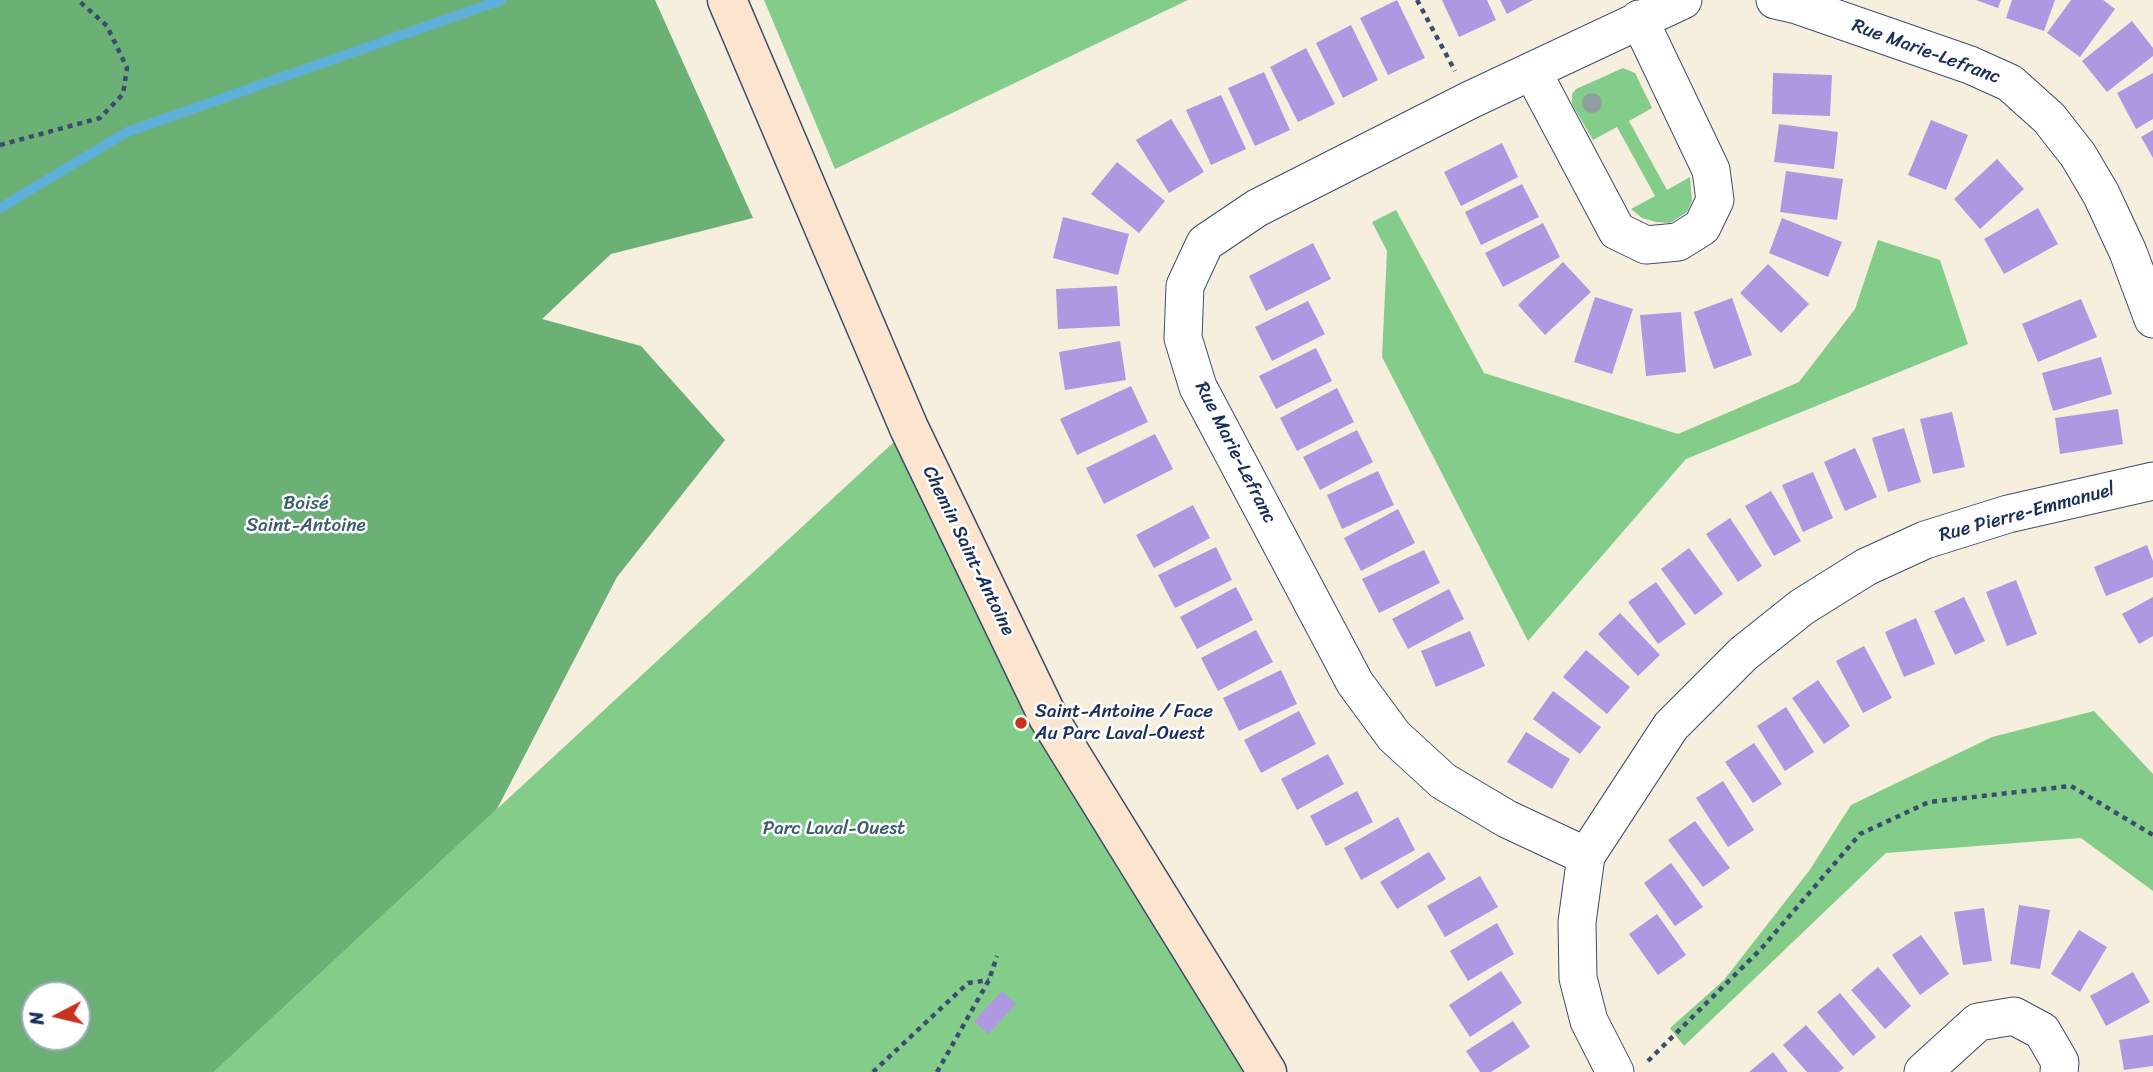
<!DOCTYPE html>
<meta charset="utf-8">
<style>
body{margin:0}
#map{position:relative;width:2153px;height:1072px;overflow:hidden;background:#f6efde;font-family:Sriracha,sans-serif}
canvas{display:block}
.north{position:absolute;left:21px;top:981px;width:70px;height:70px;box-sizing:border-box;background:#fff;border:2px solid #a4acbf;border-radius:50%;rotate:263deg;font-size:19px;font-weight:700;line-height:28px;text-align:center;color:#1b2f5e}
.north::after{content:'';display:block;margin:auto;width:24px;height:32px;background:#c8321e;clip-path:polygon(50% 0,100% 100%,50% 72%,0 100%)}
</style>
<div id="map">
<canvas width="2153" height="1072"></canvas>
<div class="north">N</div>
</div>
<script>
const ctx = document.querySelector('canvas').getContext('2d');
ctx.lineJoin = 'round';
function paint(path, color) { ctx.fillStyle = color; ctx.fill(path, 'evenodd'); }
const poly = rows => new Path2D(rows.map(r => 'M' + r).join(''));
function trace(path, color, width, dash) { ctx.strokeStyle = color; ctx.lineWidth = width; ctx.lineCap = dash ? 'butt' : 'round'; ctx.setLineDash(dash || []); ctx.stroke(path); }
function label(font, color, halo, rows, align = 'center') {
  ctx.font = font + ' Sriracha,sans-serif'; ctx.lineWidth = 5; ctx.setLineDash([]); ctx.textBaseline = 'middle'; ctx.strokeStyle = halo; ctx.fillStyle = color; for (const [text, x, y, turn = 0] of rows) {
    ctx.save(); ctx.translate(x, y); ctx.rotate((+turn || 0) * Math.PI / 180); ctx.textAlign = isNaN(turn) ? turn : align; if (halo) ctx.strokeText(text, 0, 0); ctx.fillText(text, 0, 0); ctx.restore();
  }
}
const green = poly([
 [764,0,1188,0,835,169],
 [1623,68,1635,73,1652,108,1629,121,1667,190,1690,177,1692,201,1687,212,1670,223,1656,222,1642,218,1631,209,1655,196,1617,127,1593,140,1572,104,1572,94,1576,89],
 [1396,210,1484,373,1678,434,1799,382,1855,309,1878,240,1940,260,1968,344,1686,459,1528,641,1382,357,1387,251,1372,222],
 [909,428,1266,1072,214,1072,497,809],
 [2094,711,2153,774,2153,891,2081,838,1886,853,1684,1046,1670,1028,1724,980,1809,871,1851,805,1992,737]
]);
const forest = poly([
 [0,0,655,0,753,218,611,254,542,319,641,346,725,440,617,577,497,809,214,1072,0,1072],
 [35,995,77,995,77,1037,35,1037]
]);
const stream = poly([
 [0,208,127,132,501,0]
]);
const building = poly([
 [1397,0,1425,58,1388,75,1360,18],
 [1442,0,1487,0,1496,20,1459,37],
 [1500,0,1533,0,1507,14],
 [1976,0,2001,0,1998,8],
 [2012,0,2055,0,2044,31,2006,18],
 [2071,0,2103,0,2115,9,2080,57,2047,33],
 [2132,21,2153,48,2153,56,2107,92,2082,61],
 [1351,25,1378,80,1343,98,1316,43],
 [1306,48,1335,104,1298,122,1270,67],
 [1264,72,1290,130,1255,146,1228,88],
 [1773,73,1832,75,1830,116,1772,114],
 [2153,73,2153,119,2136,129,2117,93],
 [1221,95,1246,149,1211,165,1186,110],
 [1171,119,1204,172,1169,193,1136,140],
 [1931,120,1968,135,1946,190,1908,175],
 [1779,124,1838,132,1834,169,1774,162],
 [2153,130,2153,158,2141,137],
 [1502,143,1518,177,1461,206,1444,172],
 [1997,159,2024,189,1980,229,1954,199],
 [1117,162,1165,201,1139,233,1091,194],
 [1786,171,1843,179,1837,220,1780,212],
 [1522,184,1539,217,1481,245,1465,212],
 [2038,208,2058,244,2004,274,1984,239],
 [1063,217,1129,234,1118,275,1053,258],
 [1782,218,1842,242,1828,277,1769,253],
 [1543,223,1560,257,1503,287,1485,253],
 [1313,243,1331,279,1266,311,1249,276],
 [1563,262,1591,292,1545,335,1518,305],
 [1768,264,1809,304,1781,333,1740,293],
 [1117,286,1120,326,1058,329,1056,289],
 [1595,297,1633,309,1612,374,1574,362],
 [1732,298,1752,355,1714,369,1694,312],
 [2081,299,2097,337,2038,362,2022,324],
 [1308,301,1325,334,1272,361,1255,327],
 [1681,312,1686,372,1646,376,1640,315],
 [1120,341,1126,380,1065,390,1059,352],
 [1316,348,1332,381,1276,409,1259,376],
 [2101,357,2112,394,2053,411,2042,373],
 [1131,386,1148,422,1077,455,1060,419],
 [1337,388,1354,422,1297,451,1280,418],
 [2118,409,2123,444,2060,454,2055,418],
 [1952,412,1965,467,1933,474,1920,419],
 [1904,428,1921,482,1888,492,1872,438],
 [1357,430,1373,462,1320,490,1303,457],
 [1155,434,1173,469,1104,504,1086,468],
 [1855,448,1877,497,1845,511,1824,462],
 [1378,471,1394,505,1342,529,1327,495],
 [1813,472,1833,518,1803,532,1782,485],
 [1771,491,1801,541,1774,556,1745,506],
 [1193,505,1210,538,1154,568,1136,535],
 [1398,509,1415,543,1361,571,1344,538],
 [1730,518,1762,566,1738,582,1706,534],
 [2147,545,2153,561,2153,577,2106,596,2094,567],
 [1216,547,1232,580,1175,608,1158,575],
 [1689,548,1723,594,1695,615,1661,569],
 [1424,550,1440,583,1379,613,1362,579],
 [2016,580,2037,634,2007,646,1986,592],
 [1656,582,1686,624,1658,644,1628,602],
 [1236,587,1253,620,1197,649,1180,617],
 [1449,589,1464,619,1408,649,1392,619],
 [1964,597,1985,641,1955,655,1934,611],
 [2153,597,2153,636,2139,644,2122,614],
 [1620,613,1660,655,1638,676,1598,634],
 [1916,618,1935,664,1904,677,1885,632],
 [1256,630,1273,662,1218,691,1201,658],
 [1470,631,1485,666,1436,687,1421,651],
 [1864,646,1892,698,1863,713,1836,661],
 [1586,650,1630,687,1607,714,1563,677],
 [1281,670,1297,704,1239,731,1223,698],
 [1818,680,1850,726,1824,744,1792,698],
 [1553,691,1601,727,1580,754,1533,719],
 [1786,707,1814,752,1785,771,1757,726],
 [1299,711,1316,744,1261,773,1244,740],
 [1526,732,1570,759,1552,789,1507,762],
 [1754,743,1782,784,1753,803,1725,762],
 [1328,754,1344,784,1297,810,1281,779],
 [1723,781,1754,830,1728,847,1696,798],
 [1357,791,1373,822,1326,846,1310,816],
 [1398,817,1415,850,1361,880,1344,848],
 [1695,821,1730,868,1703,887,1668,840],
 [1429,852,1446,879,1397,909,1380,882],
 [1671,863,1703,907,1675,926,1644,883],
 [1480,876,1498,907,1445,937,1427,906],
 [2019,905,2050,910,2040,969,2010,964],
 [1984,908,1992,961,1963,965,1954,912],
 [1657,914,1686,955,1658,975,1629,934],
 [1497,923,1514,954,1468,981,1450,951],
 [2079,930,2107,947,2080,992,2051,974],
 [1921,935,1949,974,1920,995,1892,955],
 [1878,967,1911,1006,1885,1029,1851,990],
 [1501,971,1522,1003,1470,1037,1449,1005],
 [2133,972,2150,1002,2106,1026,2090,996],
 [1002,991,1016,1004,988,1034,974,1021],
 [1840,993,1876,1037,1853,1056,1817,1012],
 [1513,1021,1530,1047,1491,1072,1480,1072,1466,1051],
 [1806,1025,1844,1068,1839,1072,1807,1072,1783,1045],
 [2153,1035,2153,1066,2124,1070,2119,1040],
 [1773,1052,1788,1072,1749,1072]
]);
const path = poly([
 [1417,0,1455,71],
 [0,145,100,118,123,94,127,68,107,26,78,0],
 [1648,1061,1761,949,1860,834,1929,802,2071,786,2153,835],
 [873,1072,968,983,989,980],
 [937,1072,989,980,997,956]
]);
const street = poly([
 [1775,0,1797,5,1970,65,2010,83,2049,118,2078,155,2101,194,2128,252,2153,319],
 [1532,71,1617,231,1646,245,1678,242,1702,227,1715,200,1711,170,1639,19],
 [1586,856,1507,819,1443,781,1394,736,1355,683,1198,387,1183,338,1185,286,1205,243,1257,208,1470,100,1683,0],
 [1615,1072,1589,1021,1578,978,1577,922,1586,856,1671,726,1743,654,1802,607,1866,567,1925,540,2008,514,2153,481],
 [1923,1072,1978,1022,2014,1016,2042,1031,2060,1062,2059,1072]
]);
const secondary = poly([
 [727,0,909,428,1048,717,1267,1072]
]);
const trees = [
 [1592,103]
];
const markers = [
 [1021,723,7,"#c8321e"]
];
const streetNames = [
 ["Rue Marie-Lefranc",1926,52,20],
 ["Rue Marie-Lefranc",1235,453,63],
 ["Rue Pierre-Emmanuel",2027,513,-15],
 ["Chemin Saint-Antoine",968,551,64]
];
const parkNames = [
 ["Boisé",306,504],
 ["Saint-Antoine",306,526],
 ["Parc Laval-Ouest",834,829]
];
const poiNames = [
 ["Saint-Antoine / Face",1035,712],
 ["Au Parc Laval-Ouest",1035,734]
];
paint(green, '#84cc89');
paint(forest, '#6bb075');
trace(stream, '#5eb0d9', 10);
paint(building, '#ad98e1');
trace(street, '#3c4c71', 39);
trace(secondary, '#3c4c71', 41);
trace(path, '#3c4c71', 4.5, [5, 5]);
trace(street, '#fff', 37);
trace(secondary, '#fce5cf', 38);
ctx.fillStyle = '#8f9f9f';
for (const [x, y] of trees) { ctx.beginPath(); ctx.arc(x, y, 10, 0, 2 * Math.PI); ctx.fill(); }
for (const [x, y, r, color] of markers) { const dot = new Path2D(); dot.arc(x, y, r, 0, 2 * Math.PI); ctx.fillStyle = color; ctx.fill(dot); trace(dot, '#fff', 2.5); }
label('19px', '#1b2f5e', '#fff', streetNames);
label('19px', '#3a5e6b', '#fff', parkNames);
label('19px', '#1b2f5e', '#fff', poiNames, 'left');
</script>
